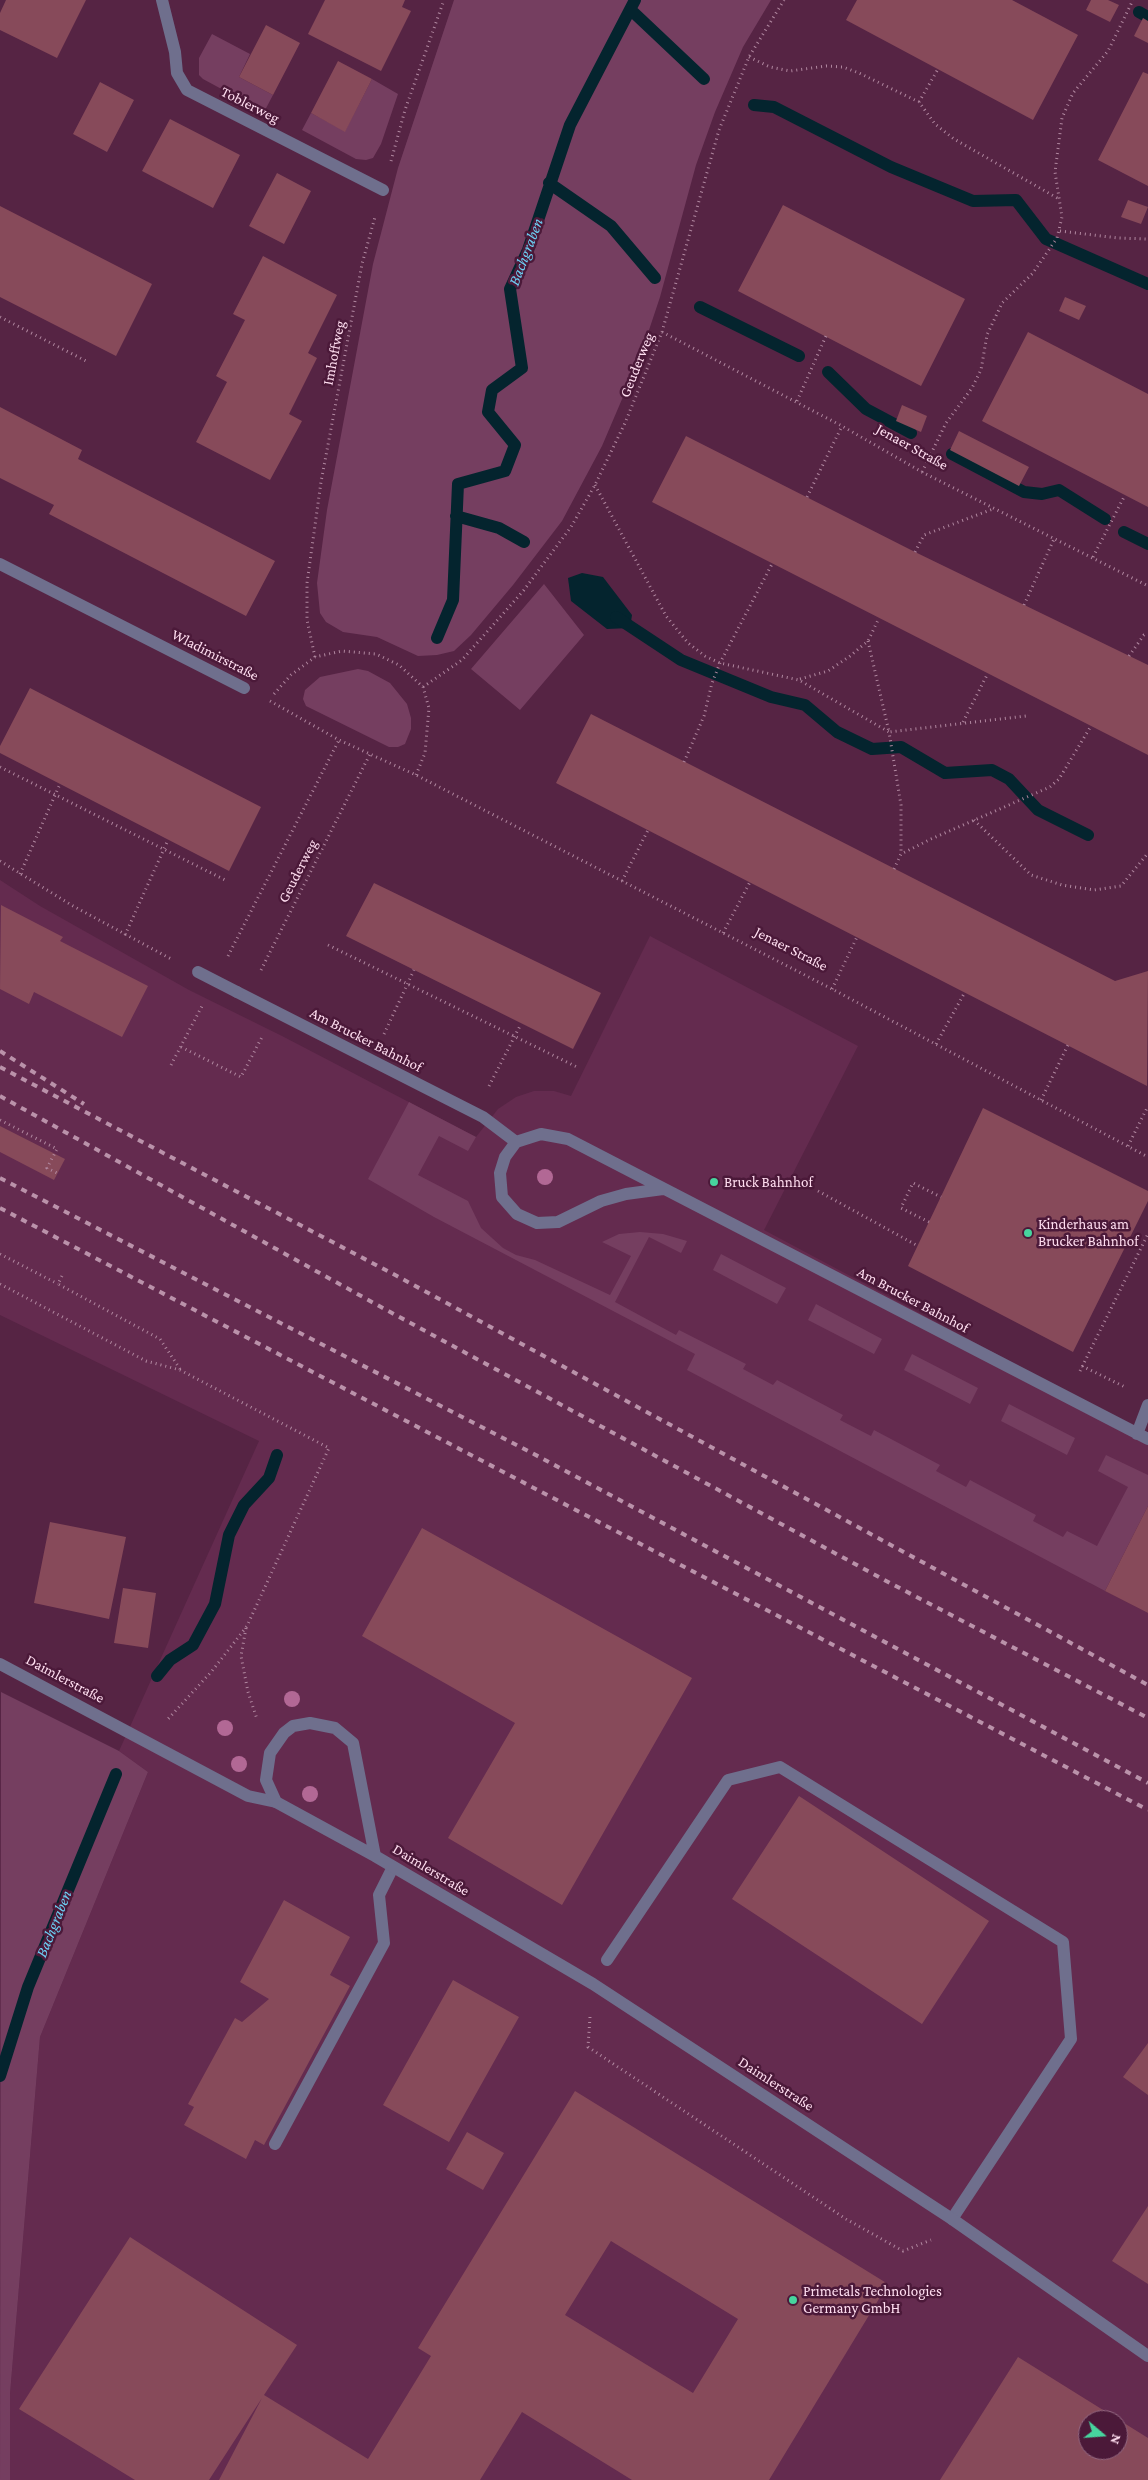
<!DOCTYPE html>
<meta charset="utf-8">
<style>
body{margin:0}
#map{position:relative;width:1148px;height:2480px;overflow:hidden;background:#562444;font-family:"Crimson Pro",serif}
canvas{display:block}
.north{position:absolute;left:1078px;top:2410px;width:50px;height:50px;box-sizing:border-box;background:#4b1939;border:1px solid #936882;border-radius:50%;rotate:108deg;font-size:14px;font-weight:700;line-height:20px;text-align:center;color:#ffdef0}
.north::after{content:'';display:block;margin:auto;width:18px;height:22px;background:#47d49e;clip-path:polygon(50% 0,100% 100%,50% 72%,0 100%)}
</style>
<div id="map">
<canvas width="1148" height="2480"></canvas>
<div class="north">N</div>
</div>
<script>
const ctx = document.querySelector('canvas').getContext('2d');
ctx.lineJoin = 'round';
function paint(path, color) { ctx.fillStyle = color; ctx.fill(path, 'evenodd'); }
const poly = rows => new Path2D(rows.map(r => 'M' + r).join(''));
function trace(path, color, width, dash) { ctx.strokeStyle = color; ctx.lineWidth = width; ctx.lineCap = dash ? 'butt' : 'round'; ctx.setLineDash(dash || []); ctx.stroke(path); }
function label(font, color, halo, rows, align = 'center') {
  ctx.font = font + ' "Crimson Pro",serif'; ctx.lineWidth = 5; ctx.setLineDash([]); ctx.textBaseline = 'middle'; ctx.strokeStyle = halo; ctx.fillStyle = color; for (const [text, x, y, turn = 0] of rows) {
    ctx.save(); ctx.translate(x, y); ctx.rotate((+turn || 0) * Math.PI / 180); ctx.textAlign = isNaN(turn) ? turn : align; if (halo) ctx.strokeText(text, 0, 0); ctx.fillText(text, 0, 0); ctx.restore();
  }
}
const built = poly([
 [0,880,40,906,189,990,282,1036,476,1137,498,1109,516,1097,534,1091,554,1091,571,1096,650,936,858,1046,764,1230,1148,1435,1148,1476,1090,1583,1148,1613,1148,2480,10,2480,10,2394,40,2037,148,1772,119,1751,259,1441,0,1315],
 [1088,2420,1118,2420,1118,2450,1088,2450]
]);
const green = poly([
 [454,0,771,0,743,47,715,112,696,165,660,297,640,357,602,446,562,521,513,585,471,635,454,651,437,655,418,656,377,637,343,632,326,622,320,613,317,583,327,510,373,264,398,168],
 [212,34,250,54,239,77,273,95,264,112,203,79,199,75,199,58],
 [372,79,398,94,381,144,373,158,366,160,356,159,302,130,311,113,345,131],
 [544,584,584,635,520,710,471,669],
 [358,669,368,671,390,683,407,704,411,718,411,729,405,744,398,747,389,747,306,706,303,699,305,690,320,677],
 [409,1102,476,1137,468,1151,439,1136,418,1175,468,1201,481,1228,503,1248,516,1255,535,1260,610,1295,631,1256,602,1242,619,1234,640,1232,663,1234,687,1241,681,1253,649,1237,615,1302,676,1335,679,1330,746,1364,743,1369,773,1385,777,1380,843,1415,840,1420,871,1436,874,1430,940,1465,936,1471,966,1487,970,1480,1036,1515,1033,1521,1063,1537,1067,1531,1097,1546,1128,1487,1098,1471,1106,1455,1148,1475,1148,1506,1105,1591,687,1370,695,1354,434,1217,368,1179],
 [721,1254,786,1288,777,1304,713,1270],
 [816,1304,882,1339,874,1354,808,1320],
 [912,1354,978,1388,970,1404,904,1370],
 [1009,1404,1075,1438,1067,1455,1001,1421],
 [1,1692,119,1751,148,1772,40,2037,10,2394,10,2480,0,2480]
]);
const water = poly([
 [582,573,603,577,632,615,630,628,607,629,571,601,568,578]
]);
const stream = poly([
 [632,11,704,79],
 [1139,12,1148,17],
 [754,105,774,107,891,167,973,201,1016,200,1046,239,1148,284],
 [549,183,611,226,655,278],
 [700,307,799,356],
 [828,372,866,409,911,433],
 [952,454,1024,492,1042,494,1059,490,1105,519],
 [456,516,499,528,524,542],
 [1124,532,1148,544],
 [616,617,681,660,771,697,805,705,837,732,872,749,901,747,945,773,992,770,1009,779,1038,810,1088,835],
 [437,638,453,600,458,484,505,471,515,445,488,412,492,390,522,368,510,289,528,250,570,125,635,0],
 [157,1676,170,1660,193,1645,215,1604,229,1535,244,1505,269,1478,277,1455],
 [0,2076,28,1987,116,1774]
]);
const building = poly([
 [6,0,86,0,57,58,0,30,0,13],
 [325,0,405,0,402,7,411,11,381,71,308,34],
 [857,0,1012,0,1078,35,1033,120,846,20],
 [1091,0,1108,0,1119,5,1110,22,1086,10],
 [1143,18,1148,21,1148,43,1134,36],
 [266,25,300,43,273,95,239,77],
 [338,61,372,79,345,132,311,113],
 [1143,72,1148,74,1148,186,1098,160],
 [100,82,134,100,107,152,73,134],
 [170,119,240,155,213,208,142,171],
 [277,173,311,191,284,244,249,226],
 [1128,200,1148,207,1141,224,1121,217],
 [783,205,965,299,921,386,738,291],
 [0,206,152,284,116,356,0,297],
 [263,256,337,295,308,353,317,358,289,414,302,421,270,480,196,442,227,382,216,376,245,320,233,314],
 [1065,297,1086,306,1079,320,1059,311],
 [1028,332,1148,394,1148,507,982,421],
 [902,405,927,416,921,432,896,421],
 [0,407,82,450,78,459,275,561,246,616,49,514,54,505,0,478],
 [959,431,1029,467,1019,486,950,450],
 [686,436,915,552,1148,665,1148,755,652,502],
 [30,688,261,807,229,871,0,753,0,746],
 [591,714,1115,981,1148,971,1147,1086,556,783],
 [374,883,601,993,573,1049,346,936],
 [1,905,63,937,60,941,148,986,122,1037,34,992,29,1004,0,989],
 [983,1108,1148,1191,1148,1201,1073,1352,908,1266],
 [0,1126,65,1159,54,1180,0,1152],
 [1148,1506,1148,1613,1105,1591],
 [50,1522,126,1537,109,1619,34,1603],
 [422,1528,692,1678,562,1905,448,1838,515,1723,362,1636],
 [123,1588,156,1593,148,1648,114,1643],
 [799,1796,989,1921,922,2024,732,1899],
 [284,1900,350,1937,330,1975,350,1986,264,2145,255,2140,246,2159,184,2125,194,2107,188,2104,235,2018,242,2022,269,1999,240,1982],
 [453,1980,519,2017,449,2142,383,2105],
 [1148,2043,1148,2095,1123,2077],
 [575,2091,888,2284,769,2480,632,2480,522,2412,480,2480,219,2480,262,2398,209,2480,135,2480,19,2409,130,2237,297,2345,264,2395,368,2459,431,2356,418,2348],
 [611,2241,738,2319,693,2393,565,2315],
 [467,2132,504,2153,483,2190,446,2169],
 [1148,2206,1148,2284,1112,2261],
 [1018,2357,1148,2438,1148,2480,940,2480],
 [1088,2420,1118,2420,1118,2450,1088,2450]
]);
const path = poly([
 [749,57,770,67,790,71,826,66,843,67,859,73,919,102,935,124,954,139,1059,199],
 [919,102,938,69],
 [391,161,405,110,444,0],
 [1060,231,1118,238,1148,239],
 [0,317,88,362],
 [662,332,842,426,922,472,1148,586],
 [797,401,826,336],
 [922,472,946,423,972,388,981,370,987,335,1002,303,1033,273,1057,238,1062,217,1055,172,1062,118,1073,93,1108,51,1133,0],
 [595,485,666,616,688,643,705,656,720,663,799,680,889,732,901,805,901,854],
 [807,497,842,426],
 [915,552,924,535,993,509],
 [1093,557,1125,495],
 [1024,605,1054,539],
 [868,641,889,732,1026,716],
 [1129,656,1144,635,1148,634],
 [315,657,307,620,307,583,321,482,362,264,375,217],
 [800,679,828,671,850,656,868,641,879,618],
 [423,687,462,660,524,590,571,527,595,485,625,423,662,332,719,130,749,57,784,0],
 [274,694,291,675,315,657,342,651,376,654,399,665,423,687,429,708,425,753,416,775],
 [270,701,339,740,416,775,832,989,1148,1157],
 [963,722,988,673],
 [684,762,704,716,712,683,720,663,772,564],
 [0,767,227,881],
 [974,820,1031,875,1062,885,1094,890,1121,886,1148,853],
 [0,861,73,906,173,960],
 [894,869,901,854,931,839,1050,787,1059,779,1091,726],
 [20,874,60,784],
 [622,881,648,830],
 [723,933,750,882],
 [125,935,168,840],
 [328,945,579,1068],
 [228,956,339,740],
 [261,970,370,754],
 [832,989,857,937],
 [384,1034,414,970],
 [936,1044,965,992],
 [181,1047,241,1077,262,1037],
 [171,1065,202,1006],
 [489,1086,521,1024],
 [1041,1100,1068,1045],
 [0,1120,57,1149,47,1168,59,1174],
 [1128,1146,1148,1106],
 [818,1191,918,1246],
 [929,1222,901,1208,913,1183,941,1197],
 [0,1254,58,1284],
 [62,1276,58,1284,160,1339,180,1369],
 [0,1284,146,1361,180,1370,329,1448,247,1626,212,1671,168,1719],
 [1082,1366,1125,1387],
 [1080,1371,1148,1234],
 [246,1628,241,1656,248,1692,257,1719],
 [590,2017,588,2047,846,2219,903,2251,931,2240]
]);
const service = poly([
 [0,1664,248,1796,276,1802],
 [607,1960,728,1780,780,1767,1063,1942,1071,2039,952,2219],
 [275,2144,384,1943,379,1895,393,1867]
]);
const minor = poly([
 [162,0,175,52,177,73,187,90,383,190],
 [0,564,244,688],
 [237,992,483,1117,516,1142],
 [663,1189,626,1194,601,1201,558,1222,537,1223,517,1214,502,1197,500,1173,505,1157,516,1142,541,1134,568,1139,1148,1439],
 [1137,1434,1148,1405],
 [375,1856,353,1743,335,1728,310,1723,293,1726,284,1733,270,1753,266,1780,276,1802,375,1856,593,1984,952,2219,1148,2356]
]);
const rail = poly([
 [0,1051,84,1104],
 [0,1067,397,1276,1148,1685],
 [0,1096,381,1307,890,1583,1148,1718],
 [0,1178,532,1453,1148,1783],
 [0,1208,1148,1810]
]);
const minorBridge = poly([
 [198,972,237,992]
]);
const trees = [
 [545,1177],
 [292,1699],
 [225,1728],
 [239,1764],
 [310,1794]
];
const markers = [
 [714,1182,5,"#47d49e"],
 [1028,1233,5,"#47d49e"],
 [793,2300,5,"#47d49e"]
];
const streetNames = [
 ["Toblerweg",250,105,27],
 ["Imhoffweg",334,353,-79],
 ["Geuderweg",637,365,-68],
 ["Jenaer Straße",912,447,29],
 ["Wladimirstraße",215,655,27],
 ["Geuderweg",298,871,-63],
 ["Jenaer Straße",791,949,27],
 ["Am Brucker Bahnhof",366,1040,27],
 ["Am Brucker Bahnhof",913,1300,28],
 ["Daimlerstraße",65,1679,28],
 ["Daimlerstraße",431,1870,31],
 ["Daimlerstraße",776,2084,33]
];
const poiNames = [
 ["Bruck Bahnhof",724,1182],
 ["Kinderhaus am",1038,1224],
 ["Brucker Bahnhof",1038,1241],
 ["Primetals Technologies",803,2291],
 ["Germany GmbH",803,2308]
];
const waterNames = [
 ["Bachgraben",526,252,-69],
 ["Bachgraben",54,1924,-68]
];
paint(built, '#642b4f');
paint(green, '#753e60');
paint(water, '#04242e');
trace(stream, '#04242e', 12);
paint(building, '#874a5a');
trace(path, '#b188a0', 3, [1, 4]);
trace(service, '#6f6f8d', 12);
trace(minor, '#6f6f8d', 12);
trace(rail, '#ba92aa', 4, [6, 6]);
trace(minorBridge, '#6f6f8d', 12);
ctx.fillStyle = '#b26895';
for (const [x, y] of trees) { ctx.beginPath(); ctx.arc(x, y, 8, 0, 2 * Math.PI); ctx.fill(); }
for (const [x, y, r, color] of markers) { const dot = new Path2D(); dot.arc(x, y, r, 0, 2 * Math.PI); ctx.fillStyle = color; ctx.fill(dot); trace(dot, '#4b1939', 2); }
label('15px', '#ffdef0', '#4b1939', streetNames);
label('15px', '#ffdef0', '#4b1939', poiNames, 'left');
label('italic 16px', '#6dd1f5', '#4b1939', waterNames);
</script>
